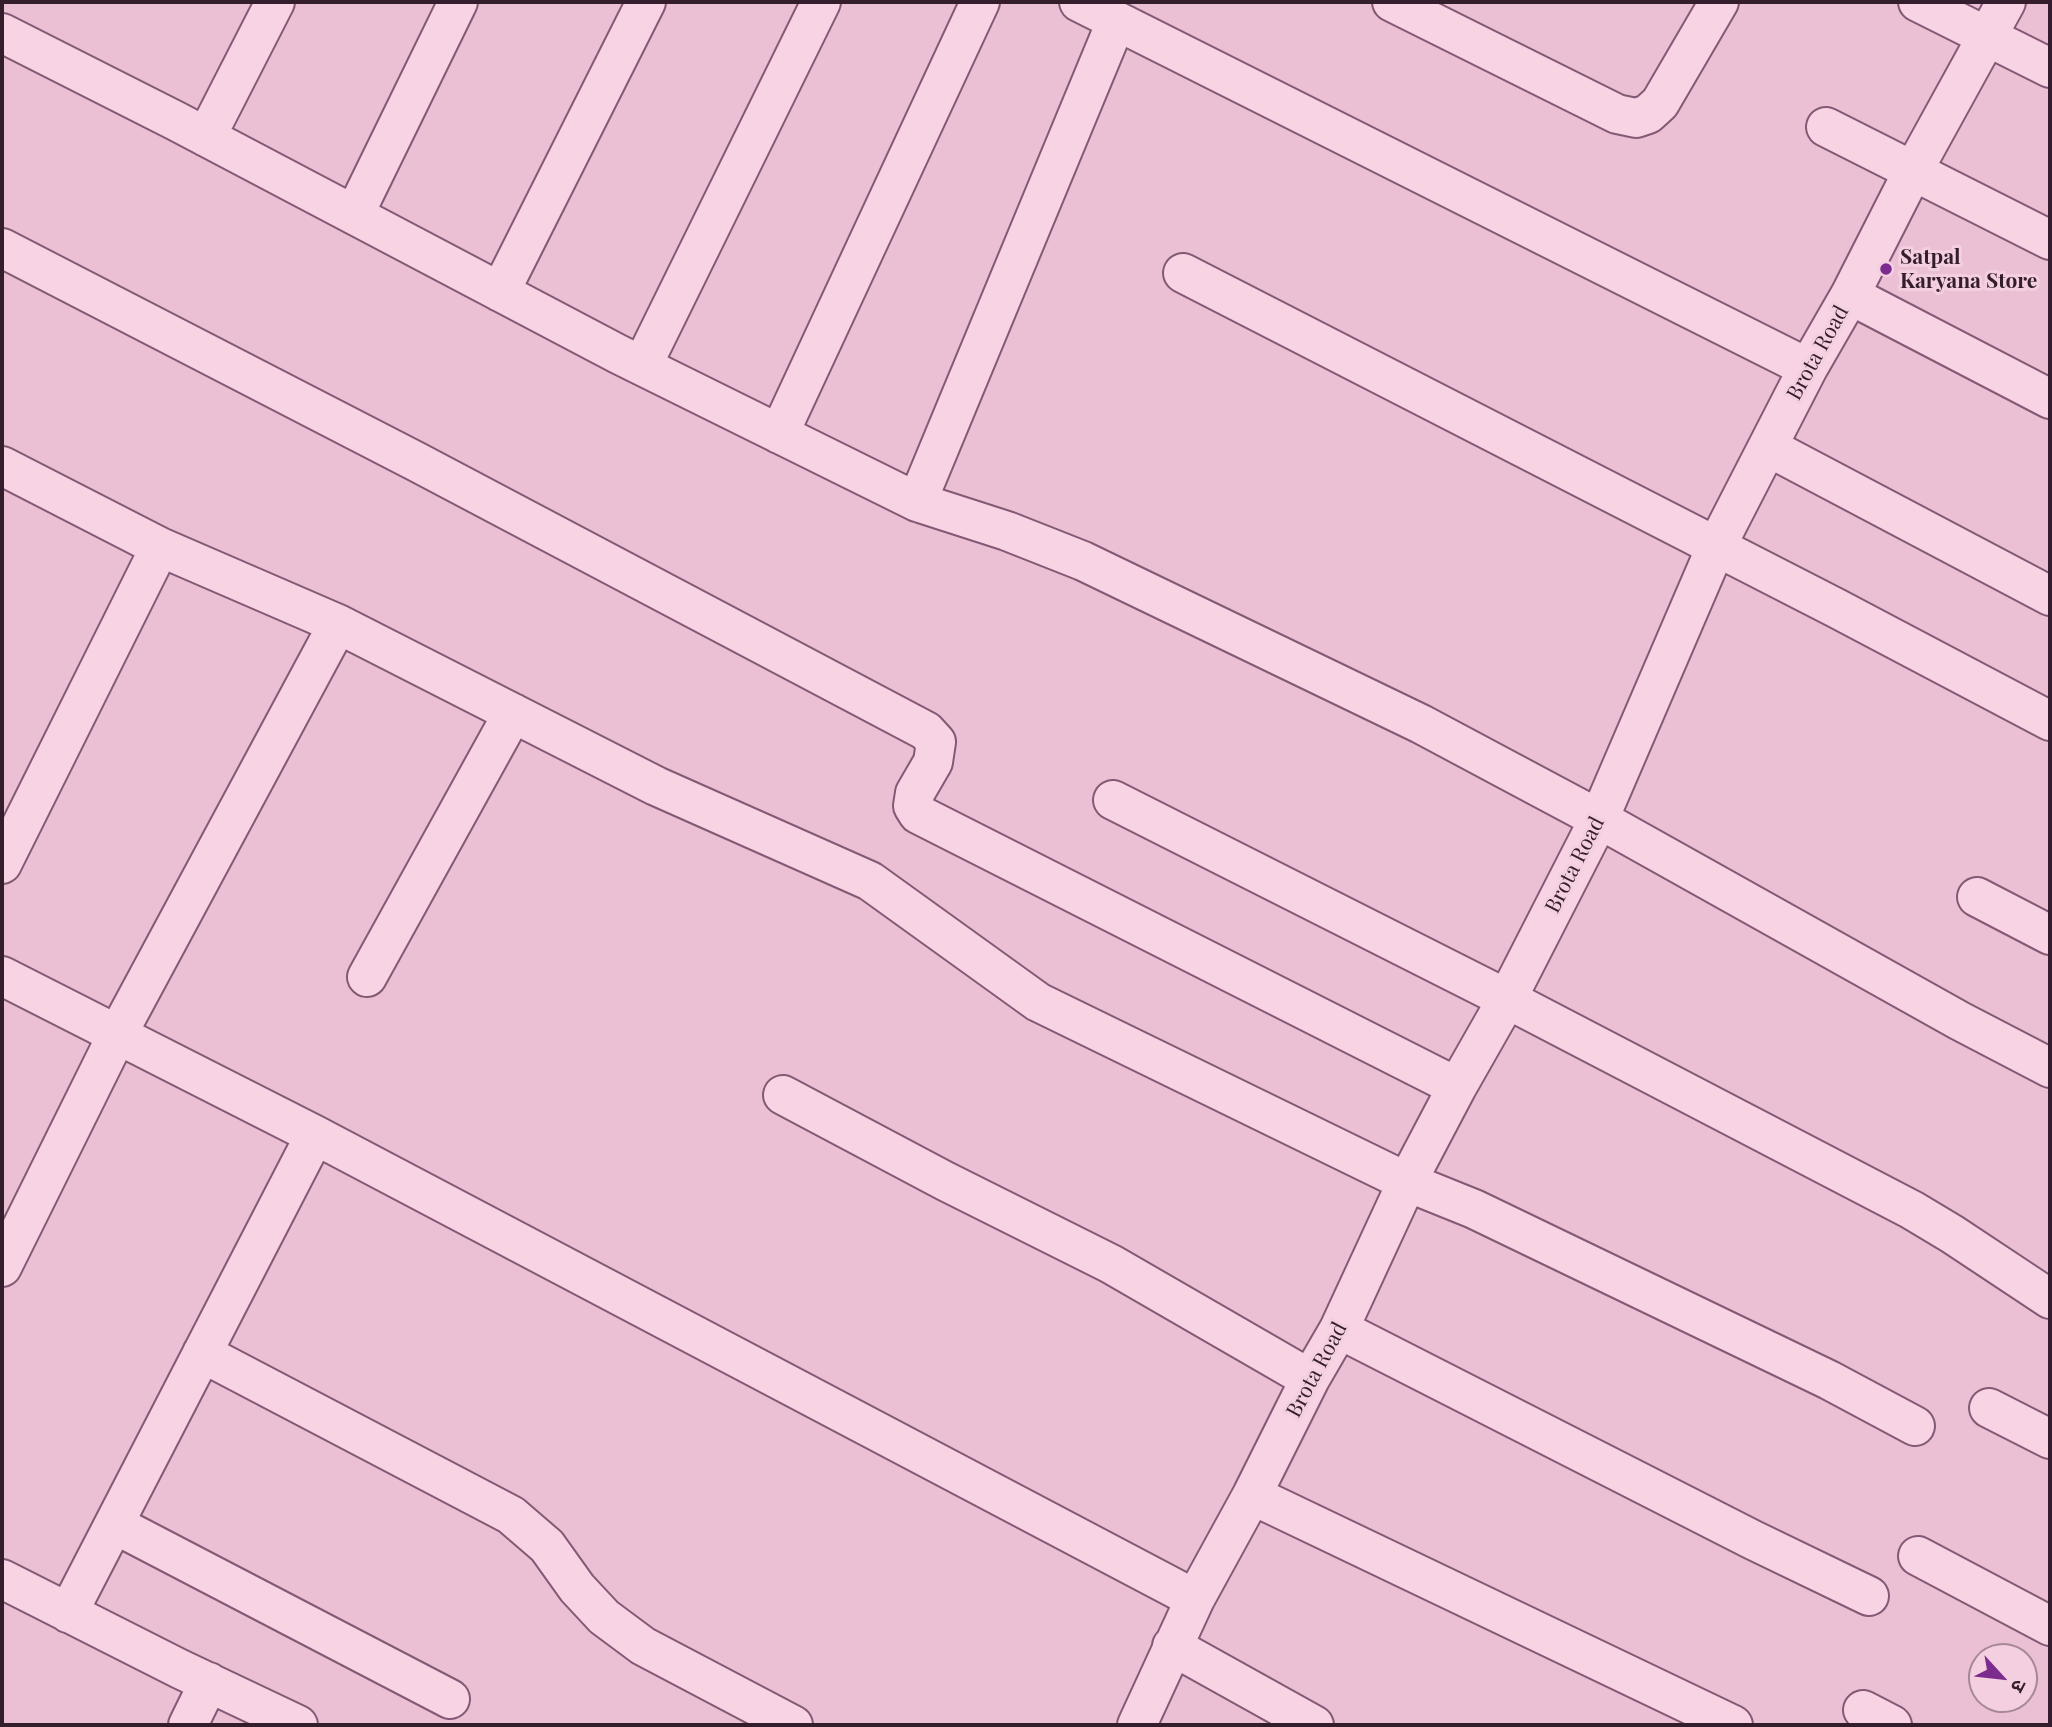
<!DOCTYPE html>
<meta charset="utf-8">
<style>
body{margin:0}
#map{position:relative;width:2052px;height:1727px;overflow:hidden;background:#ebc0d5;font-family:"Playfair Display","Noto Sans Devanagari",serif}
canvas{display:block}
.frame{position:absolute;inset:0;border:4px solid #341d2d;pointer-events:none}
.north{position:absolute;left:1968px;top:1643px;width:70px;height:70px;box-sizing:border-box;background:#f3cfe0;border:2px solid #a78898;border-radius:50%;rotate:117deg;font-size:19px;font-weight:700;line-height:28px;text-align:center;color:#341d2d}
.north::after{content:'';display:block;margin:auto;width:24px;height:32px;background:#7c2c8f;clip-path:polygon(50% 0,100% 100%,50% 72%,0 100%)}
</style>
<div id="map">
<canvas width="2052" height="1727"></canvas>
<div class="frame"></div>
<div class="north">उ</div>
</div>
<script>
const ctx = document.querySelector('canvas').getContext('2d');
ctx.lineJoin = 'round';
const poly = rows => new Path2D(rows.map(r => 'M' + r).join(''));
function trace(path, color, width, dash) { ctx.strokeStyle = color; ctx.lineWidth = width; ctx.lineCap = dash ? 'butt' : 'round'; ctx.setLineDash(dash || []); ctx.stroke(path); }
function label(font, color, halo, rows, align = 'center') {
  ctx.font = font + ' "Playfair Display",serif'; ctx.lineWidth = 6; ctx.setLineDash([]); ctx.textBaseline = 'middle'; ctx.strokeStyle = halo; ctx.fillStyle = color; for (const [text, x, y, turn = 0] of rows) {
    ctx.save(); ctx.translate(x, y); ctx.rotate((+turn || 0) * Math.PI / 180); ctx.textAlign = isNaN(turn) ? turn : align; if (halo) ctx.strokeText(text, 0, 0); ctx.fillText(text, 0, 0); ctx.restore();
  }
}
const minor = poly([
 [1079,2,1808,368],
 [1392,2,1617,114,1636,118,1648,114,1660,103,1719,2],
 [1918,2,2050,68],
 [2,33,176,121,618,354,917,502,1007,531,1083,561,1421,724,1599,819,1960,1021,2050,1068],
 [1826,127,2050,240],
 [206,137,275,2],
 [354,215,458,2],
 [2,248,417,462,926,731,936,742,933,762,915,793,913,806,918,814,1457,1087],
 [1183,273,1836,608,2050,721],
 [500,292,646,2],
 [1850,295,2050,399],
 [642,366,821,2],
 [779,434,980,2],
 [1768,447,2050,596],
 [2,466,160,547,338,624,656,786,870,881,1038,1002,1407,1182,1474,1209,1829,1380,1915,1426],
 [917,502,1116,22],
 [1113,800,1507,999,1912,1210,1952,1234,2050,1299],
 [2,864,160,547],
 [1977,897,2050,935],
 [2,976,315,1135,1195,1599],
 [367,977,513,713],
 [783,1095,945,1181,1111,1264,1310,1379],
 [2,1267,117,1035,338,624],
 [1339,1329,1753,1540,1869,1596],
 [202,1353,511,1515,547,1546,577,1588,604,1617,643,1646,793,1725],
 [1989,1408,2050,1439],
 [1252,1495,1733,1725],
 [114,1524,450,1699],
 [1918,1556,2050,1626],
 [2,1579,180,1669,298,1725],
 [68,1613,315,1135],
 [1172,1646,1314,1725],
 [1863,1710,1892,1725],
 [188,1725,209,1682],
 [1137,1725,1195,1599,1252,1495,1310,1379,1339,1329,1407,1182,1457,1087,1507,999,1599,819,1716,547,1808,368,1850,295,1913,171,2006,2]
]);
const markers = [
 [1886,269,7,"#7c2c8f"]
];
const poiNames = [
 ["Satpal",1900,257],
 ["Karyana Store",1900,281]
];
const streetNames = [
 ["Brota Road",1818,353,-61],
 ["Brota Road",1575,865,-63],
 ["Brota Road",1317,1370,-62]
];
trace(minor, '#835975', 42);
trace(minor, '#f7d3e4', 38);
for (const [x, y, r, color] of markers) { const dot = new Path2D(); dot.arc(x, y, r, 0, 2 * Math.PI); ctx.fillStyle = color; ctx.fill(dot); trace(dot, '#f3cfe0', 2.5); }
label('bold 21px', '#341d2d', '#f3cfe0', poiNames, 'left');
label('21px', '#341d2d', '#f3cfe0', streetNames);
</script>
